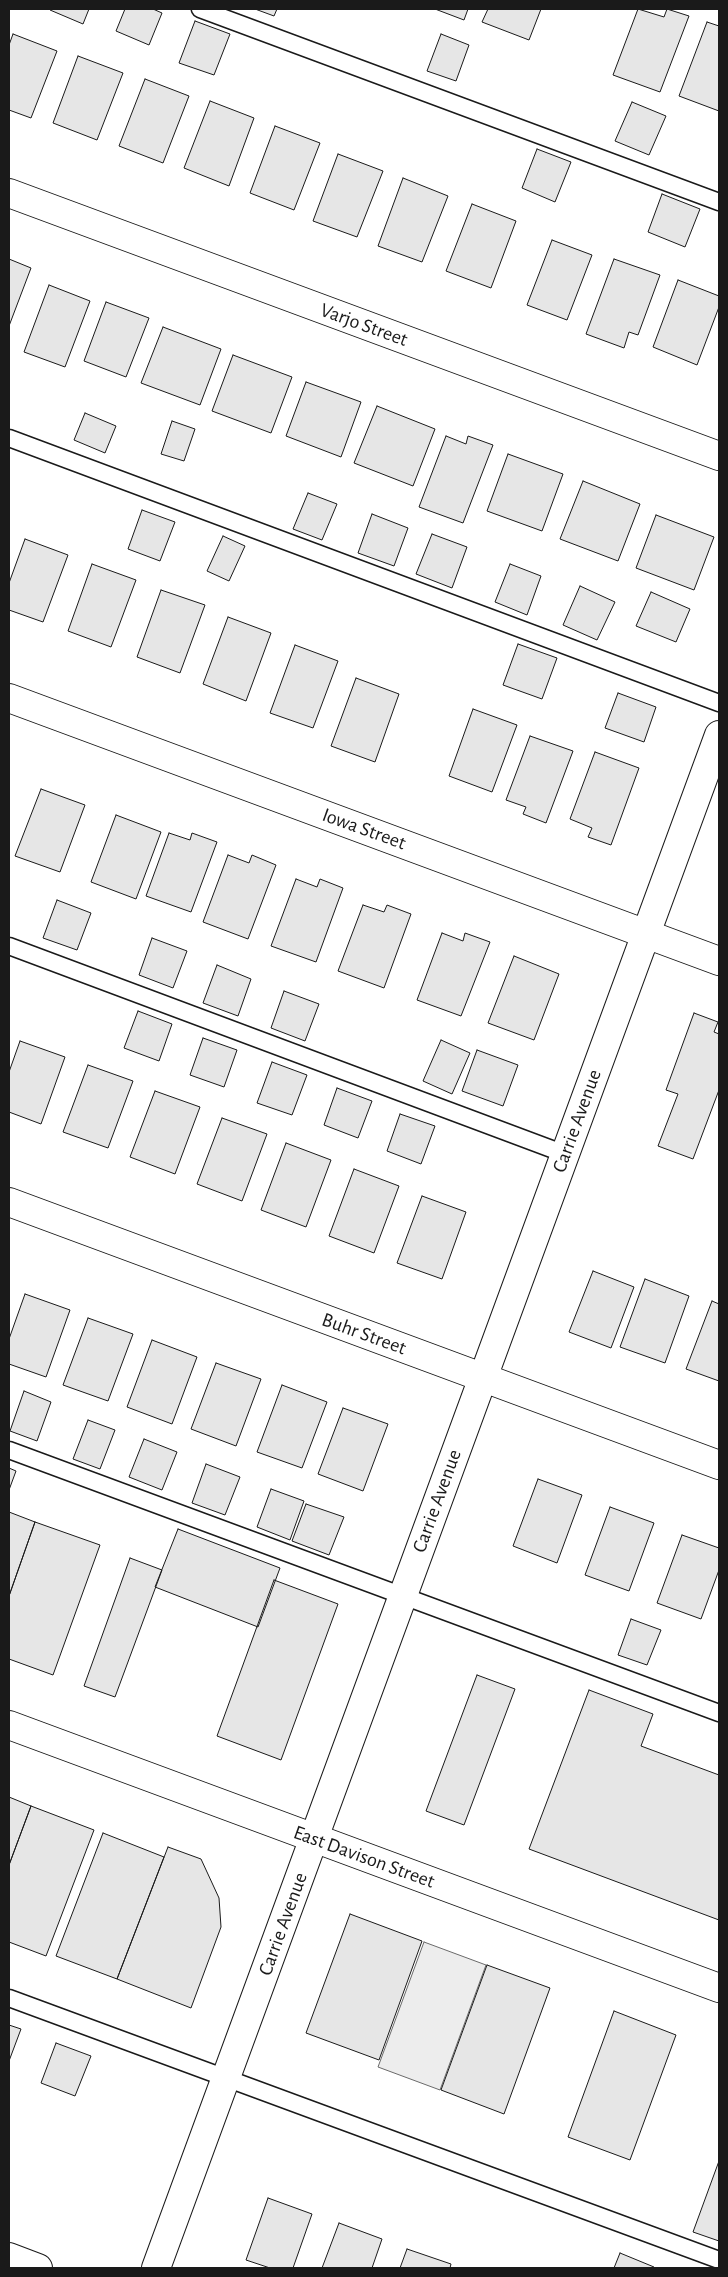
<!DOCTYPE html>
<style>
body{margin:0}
#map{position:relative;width:728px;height:2277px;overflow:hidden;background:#fff;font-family:"Alegreya Sans",sans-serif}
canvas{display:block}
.frame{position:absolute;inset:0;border:10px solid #1a1a1a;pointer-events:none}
</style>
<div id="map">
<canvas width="728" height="2277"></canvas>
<div class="frame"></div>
</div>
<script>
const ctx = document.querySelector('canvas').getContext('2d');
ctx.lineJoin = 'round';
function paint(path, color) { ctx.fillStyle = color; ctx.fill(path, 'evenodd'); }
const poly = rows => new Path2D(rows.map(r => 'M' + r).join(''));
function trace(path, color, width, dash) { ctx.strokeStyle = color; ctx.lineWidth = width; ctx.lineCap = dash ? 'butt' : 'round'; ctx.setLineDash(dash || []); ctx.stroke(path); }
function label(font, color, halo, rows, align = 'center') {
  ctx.font = font + ' "Alegreya Sans",sans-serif'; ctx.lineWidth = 4; ctx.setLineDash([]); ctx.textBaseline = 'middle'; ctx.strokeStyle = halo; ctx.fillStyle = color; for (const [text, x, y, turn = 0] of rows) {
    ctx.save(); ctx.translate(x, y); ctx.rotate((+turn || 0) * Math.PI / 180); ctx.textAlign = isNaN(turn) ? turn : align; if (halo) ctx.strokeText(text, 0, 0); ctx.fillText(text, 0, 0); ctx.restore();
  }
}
const built = poly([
 [424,1942,486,1965,440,2090,378,2067,424,1942]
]);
const building = poly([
 [51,9,89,9,83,24,50,10,51,9],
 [125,9,153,9,162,13,149,45,116,31,125,9],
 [255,9,277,9,274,16,255,9],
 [435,9,468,9,464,20,435,9],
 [488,9,541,9,529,40,482,22,488,9],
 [638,9,664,17,667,9,689,16,660,92,613,75,638,9],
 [195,21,230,34,214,75,179,63,195,21],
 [707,22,719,26,719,111,679,96,707,22],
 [13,34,57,51,31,118,9,110,9,45,13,34],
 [441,34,469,45,456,81,427,71,441,34],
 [78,56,123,73,97,140,53,123,78,56],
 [145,79,189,96,163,163,119,146,145,79],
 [210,101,254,118,229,186,184,168,210,101],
 [632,102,666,116,649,155,615,141,632,102],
 [275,126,320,143,294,210,250,193,275,126],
 [537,149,571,162,555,202,522,188,537,149],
 [338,154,383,171,357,237,313,221,338,154],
 [403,178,448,196,422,262,378,246,403,178],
 [662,194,700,209,685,247,648,232,662,194],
 [472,204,516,221,491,288,446,271,472,204],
 [552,240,592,255,567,320,527,305,552,240],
 [9,259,31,268,9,326,9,259],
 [614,259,660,275,638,335,629,332,624,348,586,334,614,259],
 [678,280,719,296,719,307,697,365,653,347,678,280],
 [49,285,90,301,65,367,24,352,49,285],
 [106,302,149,318,126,377,84,361,106,302],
 [163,327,221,349,200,405,141,383,163,327],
 [233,355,292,377,271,433,212,411,233,355],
 [306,382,361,402,341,457,286,436,306,382],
 [377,406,435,429,413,486,354,463,377,406],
 [85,413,116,426,105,453,74,440,85,413],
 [172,421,195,429,184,461,161,454,172,421],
 [446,436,466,444,468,436,493,445,463,523,419,507,446,436],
 [508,454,563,474,542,531,487,511,508,454],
 [583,481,640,504,618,561,560,539,583,481],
 [308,493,337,504,322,540,293,529,308,493],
 [142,510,175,522,160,561,128,549,142,510],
 [372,514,408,528,394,566,358,553,372,514],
 [656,515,714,537,694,590,636,568,656,515],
 [432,534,467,547,452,588,416,574,432,534],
 [223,536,245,546,229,581,207,571,223,536],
 [25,539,68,555,43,622,9,610,9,583,25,539],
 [92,564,136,580,111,647,68,631,92,564],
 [510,564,541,576,527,615,495,602,510,564],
 [580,586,615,602,597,640,563,625,580,586],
 [161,590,205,605,180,673,137,657,161,590],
 [651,592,690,609,676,642,636,626,651,592],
 [228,617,271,633,246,701,203,684,228,617],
 [518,644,557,658,542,699,503,685,518,644],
 [295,645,338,661,313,728,270,713,295,645],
 [356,678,399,694,375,762,331,746,356,678],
 [618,693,656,707,644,742,605,728,618,693],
 [473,709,517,725,492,792,449,776,473,709],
 [530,736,573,751,546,823,523,814,526,807,506,800,530,736],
 [595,752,639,768,611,845,588,837,592,828,570,819,595,752],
 [41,789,85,805,60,872,15,856,41,789],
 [116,815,161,832,136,899,91,882,116,815],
 [169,833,190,840,192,833,217,842,191,912,146,896,169,833],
 [228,855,249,863,252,855,276,865,248,939,203,922,228,855],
 [296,879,317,887,320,879,343,888,316,962,271,946,296,879],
 [57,900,91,913,77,950,43,938,57,900],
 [363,905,384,912,387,905,411,914,384,988,338,971,363,905],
 [442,933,463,941,465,933,490,942,461,1016,417,1000,442,933],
 [152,938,187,951,173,988,139,975,152,938],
 [514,956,559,974,534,1040,488,1023,514,956],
 [217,965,251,979,238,1016,203,1003,217,965],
 [284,991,319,1004,305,1041,271,1028,284,991],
 [138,1011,172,1024,159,1061,124,1048,138,1011],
 [694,1013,718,1022,714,1032,719,1034,719,1090,693,1159,658,1146,678,1094,666,1090,694,1013],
 [203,1038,237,1050,224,1087,190,1075,203,1038],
 [441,1040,470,1053,452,1094,423,1081,441,1040],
 [20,1041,65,1057,41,1124,9,1112,9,1072,20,1041],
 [477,1050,518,1065,503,1106,462,1091,477,1050],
 [272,1062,307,1075,292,1115,257,1103,272,1062],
 [88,1065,133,1081,108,1148,63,1132,88,1065],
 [337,1088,372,1101,358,1138,324,1125,337,1088],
 [155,1091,200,1107,175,1174,130,1157,155,1091],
 [400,1114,435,1126,421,1164,387,1151,400,1114],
 [222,1118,267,1134,242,1201,197,1184,222,1118],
 [286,1143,331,1160,306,1227,261,1210,286,1143],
 [354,1169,399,1186,374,1253,329,1236,354,1169],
 [422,1196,466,1212,442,1279,397,1263,422,1196],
 [593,1271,634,1287,611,1348,569,1332,593,1271],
 [645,1279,689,1296,665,1363,620,1347,645,1279],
 [25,1294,70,1310,46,1377,9,1364,9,1339,25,1294],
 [712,1301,719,1304,719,1381,686,1369,712,1301],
 [88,1318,133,1334,108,1401,63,1385,88,1318],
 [152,1340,197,1357,172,1424,127,1407,152,1340],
 [216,1363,261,1379,236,1446,191,1429,216,1363],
 [282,1385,327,1402,302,1468,257,1452,282,1385],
 [24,1391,51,1402,37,1441,10,1431,24,1391],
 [343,1408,388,1424,363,1491,318,1474,343,1408],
 [88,1420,115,1430,100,1469,73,1459,88,1420],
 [144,1439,177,1452,162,1490,129,1477,144,1439],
 [206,1464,240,1477,225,1515,192,1503,206,1464],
 [9,1468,16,1471,9,1490,9,1468],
 [538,1479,582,1495,557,1563,513,1546,538,1479],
 [271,1489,304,1501,290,1540,257,1527,271,1489],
 [306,1504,344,1517,329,1555,292,1541,306,1504],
 [610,1507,654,1523,629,1591,585,1575,610,1507],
 [9,1512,35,1522,9,1596,9,1512],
 [35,1522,100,1545,53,1675,9,1659,9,1596,35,1522],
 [178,1529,280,1568,258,1627,155,1587,178,1529],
 [682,1535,719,1548,719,1570,701,1619,657,1603,682,1535],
 [130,1558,162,1570,115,1697,84,1686,130,1558],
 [274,1580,338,1604,281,1760,217,1736,274,1580],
 [631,1619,661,1630,647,1665,618,1655,631,1619],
 [477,1675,515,1689,464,1825,426,1811,477,1675],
 [589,1690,653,1714,641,1746,719,1775,719,1920,529,1849,589,1690],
 [9,1797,31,1806,9,1865,9,1797],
 [31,1806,94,1830,46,1956,9,1942,9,1865,31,1806],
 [103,1833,164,1857,117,1979,56,1956,103,1833],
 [168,1847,201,1859,219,1898,221,1927,191,2008,117,1979,168,1847],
 [350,1914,422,1941,379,2060,306,2033,350,1914],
 [487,1965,550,1988,504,2114,441,2090,487,1965],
 [614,2011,676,2035,630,2160,568,2137,614,2011],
 [9,2025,21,2029,9,2061,9,2025],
 [56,2043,91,2056,75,2096,41,2083,56,2043],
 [719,2161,719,2241,693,2232,719,2161],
 [268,2198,312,2214,293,2268,270,2268,246,2260,268,2198],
 [339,2223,382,2239,372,2268,322,2268,339,2223],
 [407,2249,451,2264,450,2268,400,2268,407,2249],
 [620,2253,654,2267,654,2268,614,2268,620,2253]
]);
const lane = poly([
 [200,9,719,202],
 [9,438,719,703],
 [9,946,565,1154],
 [9,1450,719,1713],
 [9,1998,719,2260]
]);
const street = poly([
 [9,193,719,456],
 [9,698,719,961],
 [9,1202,719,1465],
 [9,2257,38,2268],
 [156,2268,719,735]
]);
const secondary = poly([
 [9,1725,719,1988]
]);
const streetNames = [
 ["Varjo Street",364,325,20],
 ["Iowa Street",364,829,20],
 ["Carrie Avenue",577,1121,-70],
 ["Buhr Street",364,1334,20],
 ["Carrie Avenue",437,1501,-70],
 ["East Davison Street",364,1857,20],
 ["Carrie Avenue",283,1924,-70]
];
paint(built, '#ededed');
trace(built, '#6a6a6a', 1);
paint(building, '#e6e6e6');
trace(building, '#1a1a1a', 1);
trace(lane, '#1a1a1a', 19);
trace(street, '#1a1a1a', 30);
trace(secondary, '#1a1a1a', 30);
trace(lane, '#fff', 16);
trace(street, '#fff', 28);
trace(secondary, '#fff', 28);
label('20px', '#1a1a1a', '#fff', streetNames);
</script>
